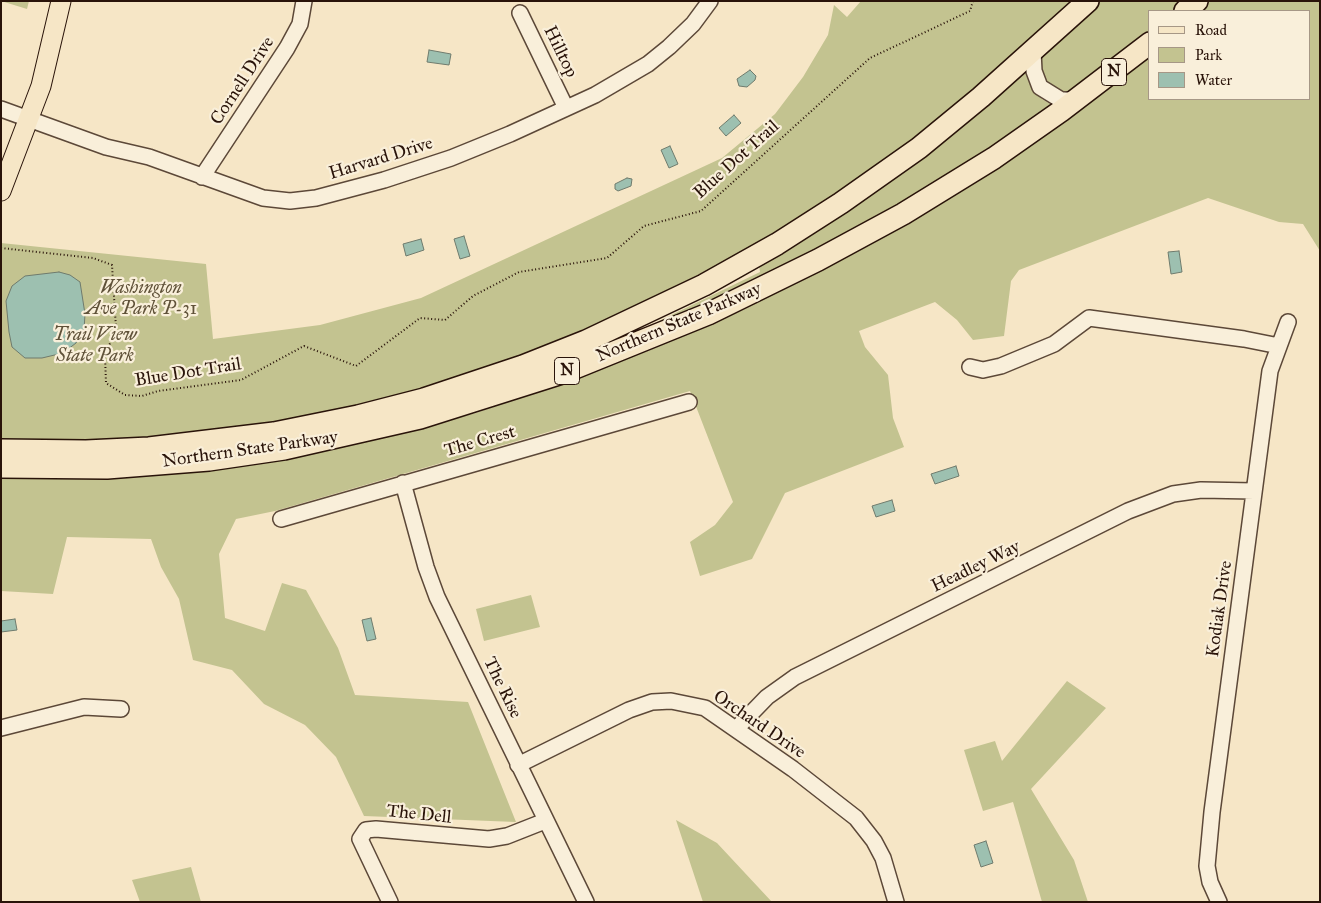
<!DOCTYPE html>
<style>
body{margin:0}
#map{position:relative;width:1321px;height:903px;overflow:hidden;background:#f6e6c6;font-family:"IM FELL Great Primer",serif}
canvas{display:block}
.frame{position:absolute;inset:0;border:2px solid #291309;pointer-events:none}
.legend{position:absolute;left:1148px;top:10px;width:162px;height:90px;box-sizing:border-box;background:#f9efda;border:1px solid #a69786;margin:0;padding:6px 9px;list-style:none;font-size:15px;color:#291309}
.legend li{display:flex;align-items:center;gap:10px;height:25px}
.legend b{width:25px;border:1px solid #a69786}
</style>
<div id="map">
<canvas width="1321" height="903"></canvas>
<div class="frame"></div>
<ul class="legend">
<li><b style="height:6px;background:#f6e6c6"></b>Road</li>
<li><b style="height:14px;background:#c3c390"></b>Park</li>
<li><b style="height:14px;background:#9dc0b0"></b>Water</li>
</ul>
</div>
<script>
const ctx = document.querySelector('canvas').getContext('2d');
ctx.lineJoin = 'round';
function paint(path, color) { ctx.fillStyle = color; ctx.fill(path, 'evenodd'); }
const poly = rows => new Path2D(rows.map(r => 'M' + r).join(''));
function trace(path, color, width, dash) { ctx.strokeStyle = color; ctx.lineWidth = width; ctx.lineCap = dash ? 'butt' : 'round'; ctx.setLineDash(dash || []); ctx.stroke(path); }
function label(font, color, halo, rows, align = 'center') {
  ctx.font = font + ' "IM FELL Great Primer",serif'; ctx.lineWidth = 4.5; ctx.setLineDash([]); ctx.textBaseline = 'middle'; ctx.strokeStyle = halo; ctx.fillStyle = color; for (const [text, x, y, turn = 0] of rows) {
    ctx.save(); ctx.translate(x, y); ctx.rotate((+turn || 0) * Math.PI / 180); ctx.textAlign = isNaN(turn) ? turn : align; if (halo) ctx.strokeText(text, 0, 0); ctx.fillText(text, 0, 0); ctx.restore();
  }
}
const green = poly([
 [1,1,29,1,27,9],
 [861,1,1078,1,959,105,874,170,819,208,671,295,452,384,268,428,121,439,1,440,1,243,206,264,213,339,320,325,421,298,722,158,775,114,803,77,828,35,834,5,847,17],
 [1100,1,1188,1,1176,11,1150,11,1150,34,1077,93,1063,94,1050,88,1041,76,1039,62,1044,51],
 [1207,1,1320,1,1320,251,1303,224,1279,222,1208,198,1019,270,1011,281,1004,336,973,340,957,320,935,302,859,331,865,347,888,375,893,418,904,447,785,493,752,559,700,576,690,542,715,525,733,502,690,391,275,511,236,519,219,554,225,618,265,631,282,583,306,590,338,648,355,695,468,702,516,822,364,816,336,757,305,725,264,704,232,670,193,660,179,599,161,567,151,539,67,537,53,594,1,591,1,477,61,479,121,477,294,457,379,439,476,413,547,388,650,350,743,310,828,265,1150,53,1150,99,1310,99,1310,11,1197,11],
 [1026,73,1029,76,1032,87,1042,99,1052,105,1053,109,923,194,765,277,658,326,659,321,760,272,759,265,1018,76],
 [531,595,540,627,484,641,476,609],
 [1067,681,1106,708,1031,789,1074,860,1088,902,1042,902,1013,802,983,811,964,750,995,741,1002,761],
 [676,820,717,843,772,902,703,902],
 [191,867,201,902,140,902,132,880]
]);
const water = poly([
 [429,50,451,54,449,65,427,62,429,50],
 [750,70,756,76,755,80,747,87,739,86,737,79,750,70],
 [734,115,741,123,726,136,719,128,734,115],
 [670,146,678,164,669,168,661,150,670,146],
 [627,178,632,179,631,186,618,191,615,189,615,184,627,178],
 [464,236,470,256,460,259,454,239,464,236],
 [421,239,424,250,406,256,403,244,421,239],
 [1179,251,1182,272,1171,274,1168,252,1179,251],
 [59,272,70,275,80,282,85,314,84,330,76,343,63,353,42,358,25,358,12,347,9,332,6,301,12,286,25,276,59,272],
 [956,466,959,476,935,484,931,474,956,466],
 [892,500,895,511,876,517,872,506,892,500],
 [371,618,376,639,367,641,362,620,371,618],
 [15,619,17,630,1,632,1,621,15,619],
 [986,841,993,863,981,867,974,845,986,841]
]);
const path = poly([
 [1,248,93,258,112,265,116,328,105,356,106,383,125,395,142,396,158,391,241,380,304,346,356,366,420,318,445,320,473,296,519,272,607,258,644,226,701,211,870,58,970,11,973,1]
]);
const minor = poly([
 [520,13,566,108],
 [1033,51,1034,71,1040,87,1061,100,1076,100],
 [1,109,106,147,149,157,263,198,290,201,316,198,384,180,451,158,510,134,595,95,648,64,669,47,693,24,710,1],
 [202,177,287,48,300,24,304,1],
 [970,367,983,370,1001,366,1054,344,1089,318,1244,339,1279,346],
 [403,483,426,567,437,597,586,902],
 [281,519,689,402],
 [1,728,84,707,121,709],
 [736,729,767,697,795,677,1128,511,1173,494,1201,490,1254,491],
 [518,765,629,710,652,702,671,701,705,708,793,769,856,818,874,841,883,858,896,902],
 [390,902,360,839,366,830,376,829,489,839,507,836,545,821],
 [1219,902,1210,882,1207,866,1212,812,1270,371,1288,322]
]);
const major = poly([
 [1,191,41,86,61,1]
]);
const highway = poly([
 [1185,11,1197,1],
 [1,450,86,451,149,448,274,433,358,416,424,399,523,366,586,341,704,285,777,244,841,203,919,148,981,97,1088,1],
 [1,467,107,468,209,460,284,449,420,418,565,372,708,314,818,260,903,214,994,158,1061,111,1150,43]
]);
const shields = [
 [1114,72,25],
 [567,371,25]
];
const shieldNames = [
 ["N",1114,72],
 ["N",567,371]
];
const streetNames = [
 ["Hilltop",560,52,64],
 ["Cornell Drive",243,81,-57],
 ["Harvard Drive",381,159,-17],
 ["Blue Dot Trail",737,160,-42],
 ["Northern State Parkway",679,323,-23],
 ["Blue Dot Trail",188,373,-9],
 ["The Crest",480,442,-16],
 ["Northern State Parkway",250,450,-8],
 ["Headley Way",976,567,-26],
 ["Kodiak Drive",1220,609,-82],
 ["The Rise",502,688,64],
 ["Orchard Drive",759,725,34],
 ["The Dell",419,815,6]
];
const parkNames = [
 ["Washington",141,289],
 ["Ave Park P-31",141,310],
 ["Trail View",95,336],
 ["State Park",95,357]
];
paint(green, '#c3c390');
paint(water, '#9dc0b0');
trace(water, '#6f7b6d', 1);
trace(minor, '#5c4838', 18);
trace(major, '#291309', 21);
trace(highway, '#291309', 24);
trace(path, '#291309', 2, [1, 2.5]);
trace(minor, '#f9efda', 15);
trace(major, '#f6e6c6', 19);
trace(highway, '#f6e6c6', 21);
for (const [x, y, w] of shields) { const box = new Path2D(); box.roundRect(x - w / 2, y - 13.5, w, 27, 4); ctx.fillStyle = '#f9efda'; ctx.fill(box); trace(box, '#291309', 1); }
label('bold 16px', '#291309', null, shieldNames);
label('18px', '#291309', '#f9efda', streetNames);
label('italic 18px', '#5f5138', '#f9efda', parkNames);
</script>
